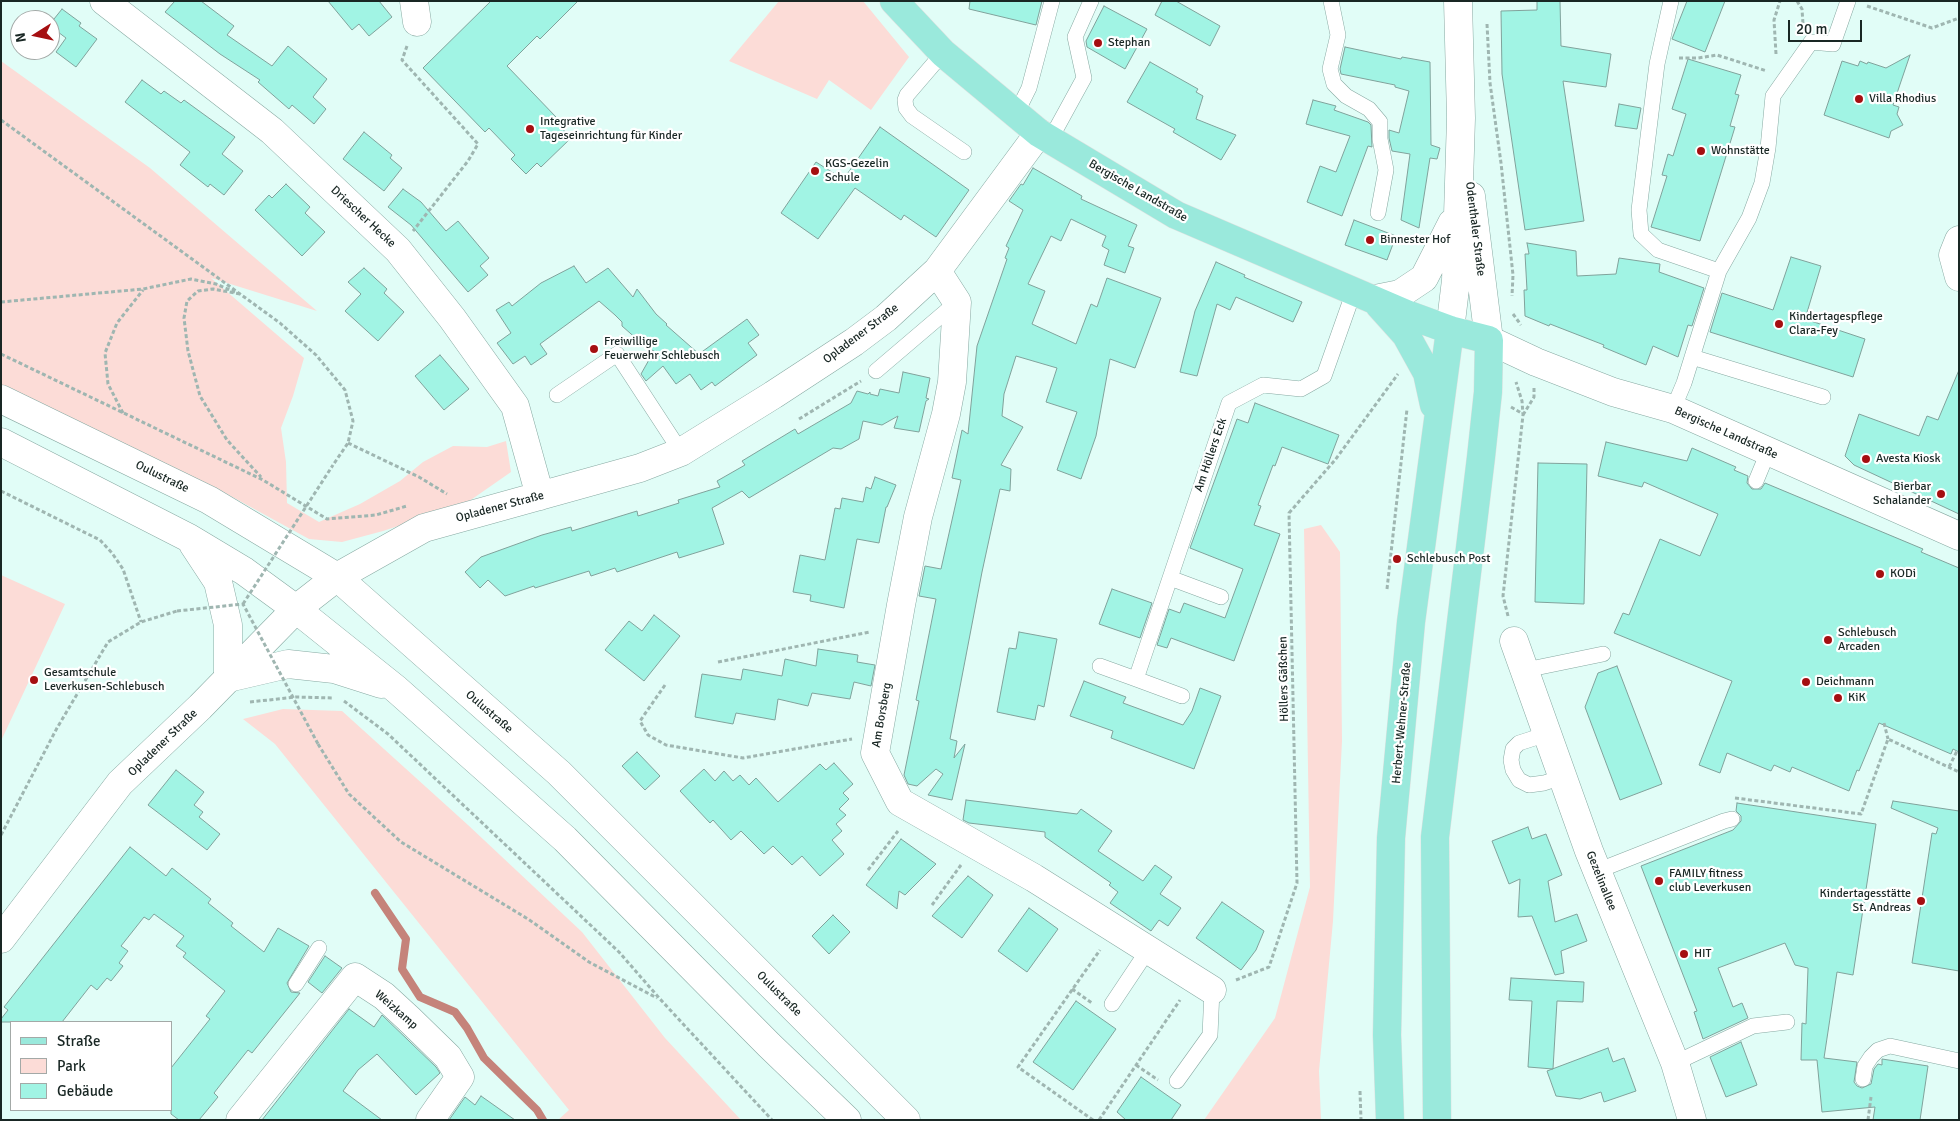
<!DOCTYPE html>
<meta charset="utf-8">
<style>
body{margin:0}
#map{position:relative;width:1960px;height:1121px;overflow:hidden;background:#e1fdf7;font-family:Signika,sans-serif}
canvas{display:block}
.frame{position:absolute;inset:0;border:2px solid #192724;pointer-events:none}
.legend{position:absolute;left:10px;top:1021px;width:162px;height:90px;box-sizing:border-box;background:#fff;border:1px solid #a3a9a7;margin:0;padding:6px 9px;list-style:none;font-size:15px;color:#192724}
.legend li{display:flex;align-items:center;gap:10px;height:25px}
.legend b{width:25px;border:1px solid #a3a9a7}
.north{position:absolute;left:10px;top:10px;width:50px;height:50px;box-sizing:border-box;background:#fff;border:1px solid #a3a9a7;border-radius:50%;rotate:260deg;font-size:14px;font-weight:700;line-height:20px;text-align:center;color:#192724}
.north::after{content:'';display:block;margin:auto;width:18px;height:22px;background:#a50f11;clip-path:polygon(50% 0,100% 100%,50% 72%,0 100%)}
.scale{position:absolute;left:1788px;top:20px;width:74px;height:22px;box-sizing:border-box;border:2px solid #192724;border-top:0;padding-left:6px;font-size:15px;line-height:18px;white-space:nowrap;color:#192724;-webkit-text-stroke:4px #fff;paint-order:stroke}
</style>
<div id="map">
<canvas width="1960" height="1121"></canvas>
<div class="frame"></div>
<ul class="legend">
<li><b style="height:6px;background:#9ae9dc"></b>Straße</li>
<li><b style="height:14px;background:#fcdcd7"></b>Park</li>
<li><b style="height:14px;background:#a1f4e4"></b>Gebäude</li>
</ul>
<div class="north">N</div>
<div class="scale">20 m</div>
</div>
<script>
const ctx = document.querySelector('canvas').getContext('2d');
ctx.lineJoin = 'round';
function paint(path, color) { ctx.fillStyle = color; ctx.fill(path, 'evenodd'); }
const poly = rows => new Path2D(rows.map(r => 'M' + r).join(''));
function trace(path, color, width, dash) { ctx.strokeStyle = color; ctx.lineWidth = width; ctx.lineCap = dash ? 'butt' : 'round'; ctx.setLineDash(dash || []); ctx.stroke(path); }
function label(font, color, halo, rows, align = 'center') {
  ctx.font = font + ' Signika,sans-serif'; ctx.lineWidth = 4.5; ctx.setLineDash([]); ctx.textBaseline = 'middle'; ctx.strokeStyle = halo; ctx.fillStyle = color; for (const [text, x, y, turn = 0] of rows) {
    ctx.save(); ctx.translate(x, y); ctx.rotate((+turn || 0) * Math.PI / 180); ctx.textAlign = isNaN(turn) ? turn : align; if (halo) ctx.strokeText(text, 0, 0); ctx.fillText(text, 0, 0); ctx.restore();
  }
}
const green = poly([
 [779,1,863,1,909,57,871,110,829,80,817,99,729,61],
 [1,61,150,168,317,311,211,278,304,358,293,396,281,428,286,462,287,503,319,522,360,504,400,481,423,462,453,446,487,447,506,441,511,472,465,504,383,531,342,542,309,539,216,488,1,385],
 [1321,525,1340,552,1342,741,1333,921,1319,1071,1321,1120,1204,1120,1275,1018,1310,887,1304,529],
 [1,575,65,604,1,741],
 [283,709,342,711,468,825,582,932,665,1038,741,1120,558,1120,569,1110,275,744,243,719]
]);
const stream = poly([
 [375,893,406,939,402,969,420,997,455,1012,467,1028,484,1058,537,1110,543,1120]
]);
const building = poly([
 [175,1,201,1,234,26,227,35,272,66,288,46,327,79,313,97,326,109,314,124,292,105,289,109,258,82,260,80,220,54,165,12,175,1],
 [328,1,379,1,392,17,369,36,359,24,352,30,328,1],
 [491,1,578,1,540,39,537,36,507,66,556,117,554,120,571,138,541,167,537,163,526,174,511,159,515,155,489,128,485,132,423,68,491,1],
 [970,1,1042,1,1036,25,969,9,970,1],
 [1162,1,1176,1,1220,26,1210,46,1155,15,1162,1],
 [1537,1,1560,1,1561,46,1611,54,1606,87,1563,81,1584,221,1525,230,1502,74,1501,11,1537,10,1537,1],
 [1687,1,1725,1,1705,52,1672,39,1687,1],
 [1104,6,1147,29,1125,69,1087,47,1086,41,1104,6],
 [62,9,81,23,79,26,97,39,76,67,56,52,66,38,50,26,50,24,62,9],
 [1345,47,1401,59,1402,57,1430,62,1431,145,1440,148,1437,159,1430,158,1419,228,1401,220,1410,154,1392,151,1389,138,1389,130,1399,133,1409,91,1395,87,1395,85,1341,74,1340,69,1345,47],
 [1910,55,1893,105,1899,107,1897,114,1903,125,1891,131,1889,138,1824,115,1842,61,1858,66,1860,61,1867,64,1868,62,1886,68,1910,55],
 [1688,59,1741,75,1735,94,1739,95,1730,126,1735,127,1700,241,1651,227,1667,176,1662,175,1668,154,1673,156,1686,114,1672,109,1688,59],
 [1150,62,1198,89,1196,92,1203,96,1196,119,1236,135,1221,160,1173,132,1175,129,1127,102,1150,62],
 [142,80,161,94,164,91,181,103,184,100,235,137,222,154,243,171,224,195,210,184,208,187,180,165,190,152,125,102,142,80],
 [1313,100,1336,106,1334,110,1368,122,1371,125,1372,147,1368,146,1342,216,1307,202,1320,166,1336,172,1350,136,1306,124,1313,100],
 [1619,104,1641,108,1637,129,1615,126,1619,104],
 [880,127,969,190,936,237,904,215,901,220,855,188,818,239,781,213,816,162,849,183,843,180,880,127],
 [364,132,392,155,390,158,402,168,384,191,343,159,364,132],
 [1033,168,1082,196,1081,199,1137,225,1128,246,1134,248,1125,273,1104,265,1109,250,1102,246,1106,236,1071,219,1061,241,1051,236,1028,284,1045,291,1032,324,1076,344,1091,304,1097,307,1107,278,1161,298,1135,368,1110,359,1096,436,1081,479,1057,470,1077,412,1046,402,1057,368,1016,356,1004,394,1002,416,1023,427,1001,465,1011,469,1010,491,1000,489,982,572,950,739,957,741,954,758,965,744,952,800,928,795,943,774,936,769,917,786,908,784,904,775,919,701,916,700,936,599,919,596,925,566,941,569,961,480,952,478,962,430,968,434,977,346,1007,259,1005,258,1009,248,1006,246,1023,210,1009,201,1021,184,1023,185,1033,168],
 [286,184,310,207,305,213,325,232,302,256,255,210,269,195,272,198,286,184],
 [403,189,421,202,446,231,458,221,489,258,480,266,488,275,468,292,411,225,388,207,403,189],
 [1354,220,1396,236,1387,260,1345,245,1354,220],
 [1527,243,1576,251,1577,276,1616,274,1619,258,1660,264,1659,272,1704,288,1692,326,1688,325,1678,357,1653,346,1646,365,1603,347,1604,345,1550,324,1549,326,1525,316,1524,290,1527,290,1525,254,1529,254,1527,243],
 [1791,257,1821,266,1805,319,1865,339,1853,377,1710,332,1722,293,1773,310,1791,257],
 [1216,262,1245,275,1244,277,1302,302,1293,322,1236,297,1230,310,1217,304,1197,376,1180,372,1195,311,1216,262],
 [574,266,586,283,608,268,633,297,637,289,656,314,667,324,666,325,699,354,747,319,759,335,748,343,757,355,715,386,712,382,701,390,690,374,676,384,663,366,646,381,641,374,654,351,647,348,622,326,622,322,615,315,599,301,540,344,547,354,531,365,525,356,513,364,497,343,511,333,496,310,509,302,512,306,541,283,574,266],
 [364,268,387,289,384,293,404,312,378,341,345,311,361,294,348,282,364,268],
 [440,355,469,389,444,410,415,376,440,355],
 [1959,370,1959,514,1854,465,1845,456,1859,414,1919,436,1927,416,1938,420,1959,370],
 [903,372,930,378,926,398,929,399,926,401,919,432,894,428,898,416,882,425,863,421,859,439,841,449,833,448,749,498,742,491,712,508,724,544,679,558,677,552,617,572,615,568,591,576,589,571,535,588,534,586,505,596,488,580,480,588,465,572,481,557,542,535,571,527,572,531,637,511,638,516,679,503,678,500,720,487,717,481,745,465,742,461,795,429,798,434,851,403,857,391,868,394,870,392,870,394,878,396,880,389,899,393,903,372],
 [1255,403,1339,435,1328,464,1282,447,1275,466,1273,465,1258,505,1261,506,1254,525,1280,534,1234,661,1171,638,1167,648,1157,645,1169,609,1180,613,1184,603,1225,618,1243,569,1190,548,1237,419,1248,423,1255,403],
 [1606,442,1687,461,1692,448,1736,467,1734,470,1748,476,1747,483,1752,489,1761,489,1765,483,1923,549,1921,552,1959,568,1959,752,1953,749,1951,754,1879,723,1859,771,1857,770,1849,791,1792,767,1790,772,1774,765,1771,771,1727,753,1720,773,1699,765,1732,681,1614,633,1623,613,1629,615,1660,539,1700,556,1718,514,1644,482,1642,487,1598,476,1606,442],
 [1538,463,1587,464,1584,604,1535,602,1538,463],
 [875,477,896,485,887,507,886,507,879,543,857,539,844,608,810,601,811,595,793,592,800,555,825,560,835,508,840,509,842,498,863,502,866,487,871,489,875,477],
 [1112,589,1152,603,1140,638,1099,624,1112,589],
 [654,615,680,636,644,681,605,650,629,621,642,631,654,615],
 [1019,632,1057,639,1044,707,1038,705,1035,720,997,712,1009,648,1016,649,1019,632],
 [818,649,858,655,857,662,875,665,871,686,854,682,850,699,812,693,808,706,778,699,775,720,736,713,733,724,695,717,702,674,741,680,743,669,782,676,785,659,816,666,818,649],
 [1617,666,1662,784,1620,800,1585,707,1598,673,1617,666],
 [1084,681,1126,697,1123,703,1183,725,1192,711,1200,688,1221,696,1194,769,1111,738,1113,731,1070,716,1084,681],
 [637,752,660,776,645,790,622,766,637,752],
 [834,763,853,784,843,793,849,799,839,809,846,815,836,824,842,831,832,840,844,854,820,876,802,856,792,865,773,846,764,854,741,831,731,840,713,820,710,823,680,791,704,769,715,781,724,771,733,781,740,775,749,785,756,778,778,802,820,764,826,770,834,763],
 [176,770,204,792,194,805,203,812,199,817,220,834,207,850,148,805,176,770],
 [966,800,1077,814,1081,809,1112,831,1098,851,1143,881,1155,865,1172,877,1160,894,1181,908,1168,926,1159,920,1151,931,1110,903,1118,892,1109,885,1111,883,1045,837,1045,832,969,823,963,820,966,800],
 [1893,801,1959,811,1959,971,1912,963,1932,833,1936,834,1938,828,1891,808,1893,801],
 [1737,803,1876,824,1853,975,1837,972,1824,1058,1857,1062,1854,1082,1857,1086,1862,1088,1871,1084,1874,1069,1878,1064,1882,1065,1882,1059,1928,1066,1920,1120,1873,1120,1875,1107,1822,1112,1817,1060,1801,1060,1802,1023,1806,1024,1808,968,1795,965,1785,943,1718,968,1733,1007,1742,1003,1748,1018,1703,1039,1694,1012,1697,1011,1641,866,1733,830,1741,821,1741,816,1736,811,1737,803],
 [1528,827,1532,839,1546,834,1562,875,1548,881,1555,922,1577,914,1587,941,1561,951,1564,973,1555,975,1532,916,1518,917,1520,879,1509,884,1492,841,1528,827],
 [901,839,936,864,905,895,899,891,897,909,866,885,901,839],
 [130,847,166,876,172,868,211,899,208,903,233,923,231,926,264,952,278,928,309,946,287,983,291,992,300,993,252,1053,248,1050,221,1084,214,1093,218,1097,199,1120,179,1120,171,1114,171,1068,210,1019,206,1016,225,991,183,957,186,953,176,946,184,936,154,914,149,920,144,917,121,946,128,951,119,963,123,966,111,981,107,978,97,990,91,985,62,1022,1,1022,1,1019,8,1010,4,1007,130,847],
 [968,876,993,895,962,938,932,916,968,876],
 [1222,902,1264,931,1256,950,1241,970,1196,938,1222,902],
 [1029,908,1058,929,1027,972,998,951,1029,908],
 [833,915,850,932,829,954,812,936,833,915],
 [325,956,342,968,322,993,308,982,325,956],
 [1511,978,1584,982,1583,1002,1557,1001,1553,1069,1528,1067,1532,1001,1509,1000,1511,978],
 [1076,1001,1116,1029,1073,1090,1033,1062,1076,1001],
 [349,1009,374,1027,382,1015,436,1067,440,1073,416,1095,377,1054,358,1070,343,1091,382,1120,262,1120,349,1009],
 [1741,1042,1757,1085,1726,1097,1710,1057,1741,1042],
 [1608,1048,1613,1062,1624,1058,1636,1091,1604,1102,1601,1092,1580,1099,1556,1096,1547,1071,1608,1048],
 [1141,1077,1181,1105,1171,1120,1126,1120,1117,1112,1141,1077],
 [481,1096,515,1120,449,1120,465,1097,475,1105,481,1096]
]);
const path = poly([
 [1797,1,1802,9,1803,24],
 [1867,6,1932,28,1959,18],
 [1487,24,1490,83,1501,163,1513,275,1512,296],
 [407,46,402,60,478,144,468,161,413,231],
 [1776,54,1774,20,1780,1],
 [1679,58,1698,58,1717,55,1767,71],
 [1,120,280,323,316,355,345,390,353,421,348,443,333,465],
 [240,294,213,289,198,291,187,301,184,318,188,351,200,396,227,440,261,477],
 [1,302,143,289,191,279,216,284,235,292],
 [1513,314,1521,325],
 [1,354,263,480,327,519,376,515,407,506],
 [1511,407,1523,414],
 [123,413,108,384,105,353,117,323,143,290],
 [1523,415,1534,397,1534,388],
 [799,419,861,381],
 [348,443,419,477,447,494],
 [1,491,100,540,112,553,123,569,141,622],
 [1387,589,1407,409],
 [1508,616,1503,596,1523,415,1522,401,1516,382],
 [718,662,870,632],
 [665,685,640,721,648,735,666,745,743,758,852,739],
 [344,701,388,734,619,952,660,999,772,1120],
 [250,702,296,697,334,698],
 [1884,723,1888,739],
 [318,744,349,794,401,842,528,919,589,962,657,998],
 [1949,767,1957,751],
 [1735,798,1861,814,1888,739,1959,772],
 [1,835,57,728,108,642,141,622,177,611],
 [868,870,898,831],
 [932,905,961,865],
 [1236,980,1269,967,1297,883,1289,513,1335,460,1398,374],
 [1072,989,1092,1003],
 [1136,1065,1158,1080],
 [1360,1091,1361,1120],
 [1093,1120,1018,1067,1100,950],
 [1099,1120,1180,1000],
 [1868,1120,1871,1097]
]);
const service = poly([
 [1331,1,1338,35,1330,69,1334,84,1346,96,1369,109,1380,122,1380,139,1386,170,1378,213],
 [1671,1,1657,64,1639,210,1641,234,1658,250,1719,271],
 [943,53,907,95,905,100,906,108,912,116,964,152],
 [1016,114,1029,88,1052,1],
 [1050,140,1084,78,1075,37,1091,1],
 [1692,357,1823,397],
 [876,371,957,302],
 [557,395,617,354,681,452],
 [1673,409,1684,383,1719,271,1749,218,1762,183,1768,148,1773,96,1811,42,1833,44,1848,1],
 [1756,481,1768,452],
 [1170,578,1221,597],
 [1100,666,1136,679],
 [1526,672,1535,668,1603,654],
 [1182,696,1136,679,1229,403,1263,385,1301,389,1324,376,1354,291],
 [1547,734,1519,743,1513,749,1511,760,1513,770,1519,780,1529,785,1544,783,1562,777],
 [1597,871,1724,821,1732,819],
 [296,984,319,948],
 [1112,1004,1148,950],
 [1675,1063,1753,1026,1787,1022],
 [1863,1079,1865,1066,1871,1057,1878,1050,1890,1046,1959,1061],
 [1177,1081,1210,1035,1212,990]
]);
const minor = poly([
 [104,1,272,131,398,250,452,318,515,406,540,496],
 [414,1,417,22],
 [1959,240,1953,255,1959,277],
 [937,271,957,302,952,382,946,414,918,517,901,605,875,753,900,802,1034,878,1212,990],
 [1489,340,1536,362,1613,392,1673,409,1959,536],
 [1514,641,1589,851,1675,1063,1692,1120],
 [1,939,120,783,200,707,296,609,337,577,424,528,640,468,681,452,773,395,854,342,886,318,937,271,1039,133],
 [240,1120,355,977,384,996,409,1019,448,1057,460,1077,430,1120]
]);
const secondary = poly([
 [1471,196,1489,340],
 [1375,299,1400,294,1424,278,1452,223],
 [1450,330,1456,280,1461,118,1458,1],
 [1,399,209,500,337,577,559,773,906,1120],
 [1,442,189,538,244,571,296,609,396,689,565,839,769,1045,847,1120],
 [193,544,218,582,228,625,228,678,288,664,334,669,381,684]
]);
const primary = poly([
 [894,1,943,53,1039,133,1176,215,1409,315,1450,330,1489,340,1488,392,1481,457,1435,837,1437,1120],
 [1379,305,1406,335,1427,373,1434,405],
 [1390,1120,1387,1035,1391,838,1411,622,1450,330]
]);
const pathBridge = poly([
 [243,604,333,465],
 [177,611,243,604,318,744]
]);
const markers = [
 [1098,43,5,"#a50f11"],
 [1859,99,5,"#a50f11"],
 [530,129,5,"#a50f11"],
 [1701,151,5,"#a50f11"],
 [815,171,5,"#a50f11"],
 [1370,240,5,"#a50f11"],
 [1779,324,5,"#a50f11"],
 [594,349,5,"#a50f11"],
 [1866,459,5,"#a50f11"],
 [1941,494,5,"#a50f11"],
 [1397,559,5,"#a50f11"],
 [1880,574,5,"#a50f11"],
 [1828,640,5,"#a50f11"],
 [34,680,5,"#a50f11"],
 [1806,682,5,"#a50f11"],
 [1838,698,5,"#a50f11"],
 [1659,881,5,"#a50f11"],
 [1921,901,5,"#a50f11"],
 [1684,954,5,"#a50f11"]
];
const poiNames = [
 ["Stephan",1108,43],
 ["Villa Rhodius",1869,99],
 ["Integrative",540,122],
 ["Tageseinrichtung für Kinder",540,136],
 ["Wohnstätte",1711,151],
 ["KGS-Gezelin",825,164],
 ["Schule",825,178],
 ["Binnester Hof",1380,240],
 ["Kindertagespflege",1789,317],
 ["Clara-Fey",1789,331],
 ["Freiwillige",604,342],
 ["Feuerwehr Schlebusch",604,356],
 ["Avesta Kiosk",1876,459],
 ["Bierbar",1931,487,"right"],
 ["Schalander",1931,501,"right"],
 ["Schlebusch Post",1407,559],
 ["KODi",1890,574],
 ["Schlebusch",1838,633],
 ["Arcaden",1838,647],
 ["Gesamtschule",44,673],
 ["Leverkusen-Schlebusch",44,687],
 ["Deichmann",1816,682],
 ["KiK",1848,698],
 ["FAMILY fitness",1669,874],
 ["club Leverkusen",1669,888],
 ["Kindertagesstätte",1911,894,"right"],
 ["St. Andreas",1911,908,"right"],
 ["HIT",1694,954]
];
const streetNames = [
 ["Bergische Landstraße",1138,191,30],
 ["Driescher Hecke",363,217,43],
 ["Odenthaler Straße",1475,229,83],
 ["Opladener Straße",861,334,-37],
 ["Bergische Landstraße",1726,433,24],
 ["Am Höllers Eck",1211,455,-71],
 ["Oulustraße",162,477,26],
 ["Opladener Straße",500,507,-15],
 ["Höllers Gäßchen",1284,679,-91],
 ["Oulustraße",489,712,41],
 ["Am Borsberg",882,715,-80],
 ["Herbert-Wehner-Straße",1402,723,-85],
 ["Opladener Straße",163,743,-44],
 ["Gezelinallee",1601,881,68],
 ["Oulustraße",779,994,45],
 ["Weizkamp",396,1010,41]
];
paint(green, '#fcdcd7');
trace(stream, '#c5837a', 8);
paint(building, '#a1f4e4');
trace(building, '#80a29b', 1);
trace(service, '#87a9a2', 16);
trace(minor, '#87a9a2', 29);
trace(secondary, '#87a9a2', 29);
trace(primary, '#dfe1e0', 29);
trace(path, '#9fb6b1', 3, [4, 2.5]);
trace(service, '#fff', 15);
trace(minor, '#fff', 28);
trace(secondary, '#fff', 28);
trace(primary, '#9ae9dc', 28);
trace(pathBridge, '#9fb6b1', 3, [4, 2.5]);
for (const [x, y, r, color] of markers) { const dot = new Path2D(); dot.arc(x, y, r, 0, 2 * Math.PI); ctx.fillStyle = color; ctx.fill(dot); trace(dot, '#fff', 2); }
label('12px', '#192724', '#fff', poiNames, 'left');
label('12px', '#192724', '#fff', streetNames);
</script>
